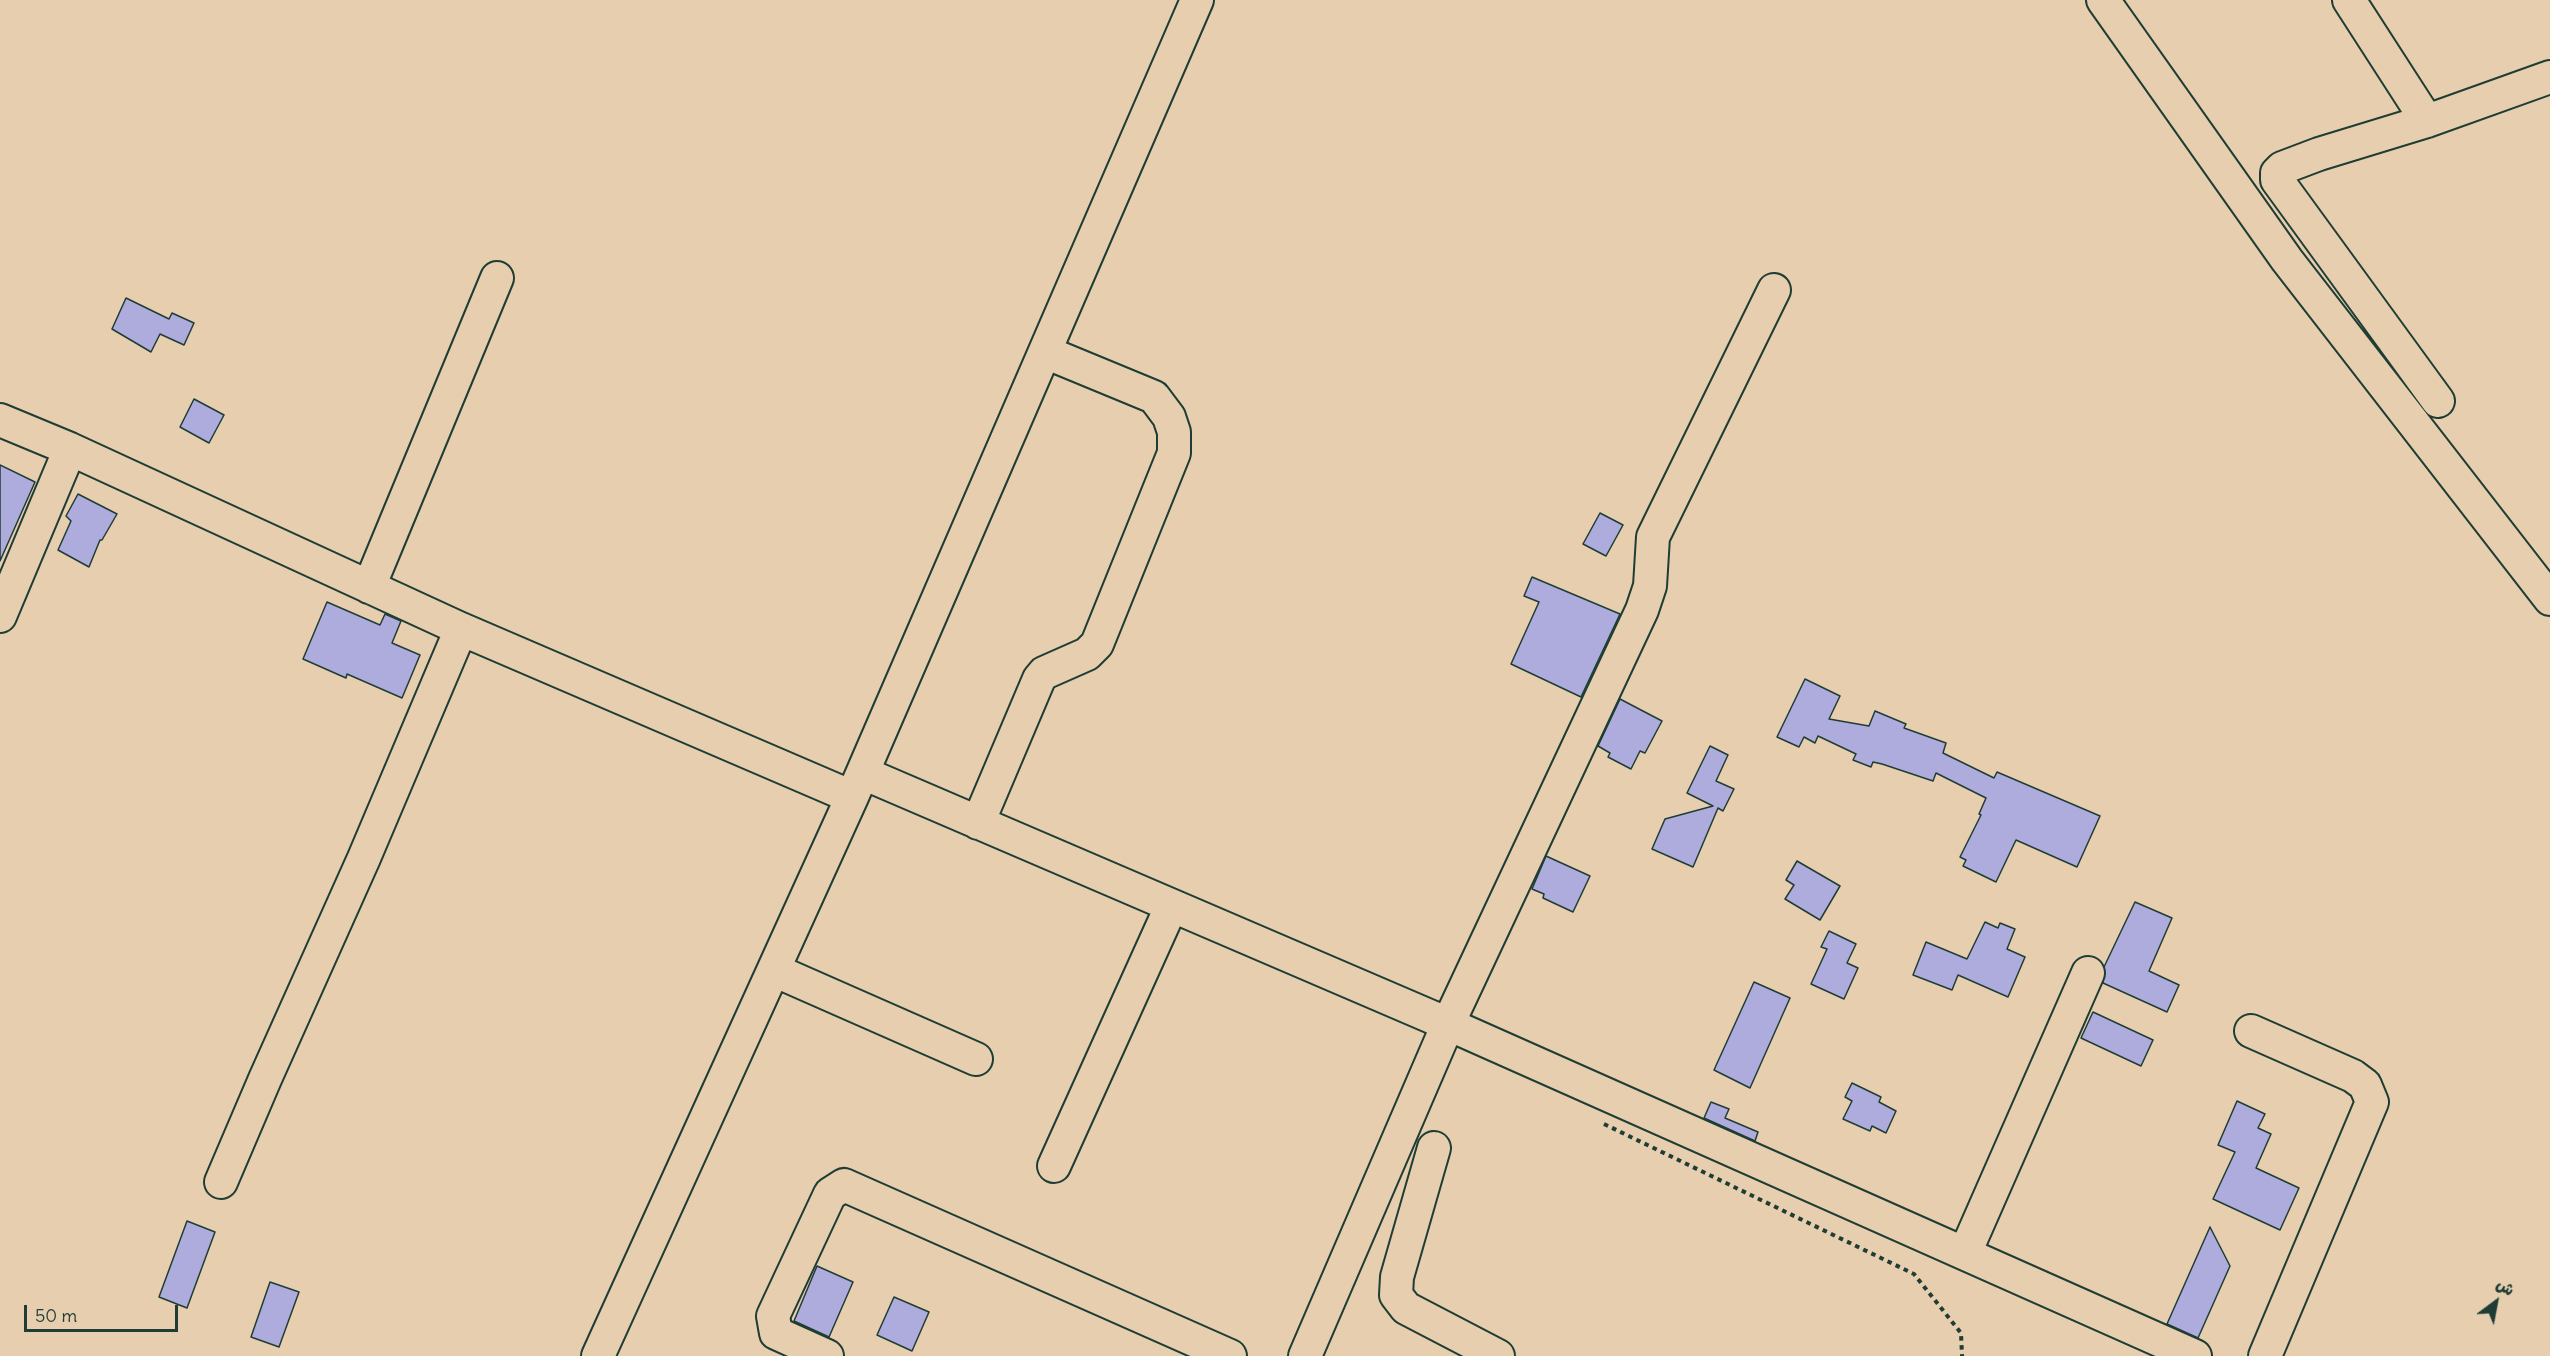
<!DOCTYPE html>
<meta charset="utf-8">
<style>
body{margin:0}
#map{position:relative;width:2550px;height:1356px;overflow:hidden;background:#e6ceae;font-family:Delius,"Playpen Sans Arabic",sans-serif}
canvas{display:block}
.north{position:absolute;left:2466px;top:1272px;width:60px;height:60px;-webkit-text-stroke:4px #e6ceae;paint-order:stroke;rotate:32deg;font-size:16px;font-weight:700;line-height:24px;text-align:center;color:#1f3d34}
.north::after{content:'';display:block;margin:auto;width:21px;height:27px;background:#1f3d34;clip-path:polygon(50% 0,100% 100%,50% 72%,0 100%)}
.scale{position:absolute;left:24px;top:1305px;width:154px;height:27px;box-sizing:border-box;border:3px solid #1f3d34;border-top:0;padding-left:8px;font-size:18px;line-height:21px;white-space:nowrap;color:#1f3d34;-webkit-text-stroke:4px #e6ceae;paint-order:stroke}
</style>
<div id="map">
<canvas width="2550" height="1356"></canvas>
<div class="north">ش</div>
<div class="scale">50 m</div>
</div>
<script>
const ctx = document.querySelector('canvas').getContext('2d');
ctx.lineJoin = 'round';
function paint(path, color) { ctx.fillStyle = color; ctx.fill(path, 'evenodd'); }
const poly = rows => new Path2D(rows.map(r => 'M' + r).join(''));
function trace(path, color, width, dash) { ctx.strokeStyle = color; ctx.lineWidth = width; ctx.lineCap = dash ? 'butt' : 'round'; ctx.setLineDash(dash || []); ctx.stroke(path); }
const building = poly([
 [126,298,169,319,172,313,194,323,184,345,160,334,151,352,112,329,126,298],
 [194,399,224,415,209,443,180,427,194,399],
 [0,465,35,482,0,561,0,465],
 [78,494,117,514,102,540,100,540,89,567,58,550,71,521,66,516,78,494],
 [1600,513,1623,525,1606,556,1583,544,1600,513],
 [1532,577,1620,614,1581,697,1511,664,1539,602,1524,596,1532,577],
 [327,602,380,625,385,614,401,621,392,643,420,655,402,698,347,674,346,678,303,659,327,602],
 [1805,679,1840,696,1829,719,1869,726,1875,711,1906,724,1904,728,1946,743,1943,753,1994,778,1997,772,2100,816,2077,867,2016,840,1996,882,1963,866,1966,860,1960,857,1981,815,1979,814,1986,798,1936,773,1933,781,1882,764,1873,762,1871,767,1853,760,1856,754,1818,736,1815,743,1804,737,1799,747,1777,737,1805,679],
 [1620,699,1662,721,1645,753,1640,751,1631,769,1608,757,1610,753,1598,746,1620,699],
 [1710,746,1728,755,1716,781,1734,789,1723,811,1718,808,1693,867,1652,849,1665,819,1713,806,1687,793,1710,746],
 [1546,856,1590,876,1573,912,1543,898,1544,894,1532,889,1546,856],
 [1797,861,1840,886,1820,920,1785,899,1794,885,1786,880,1797,861],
 [2135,902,2172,918,2149,971,2179,985,2167,1012,2103,983,2104,967,2135,902],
 [1985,922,1998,928,2000,923,2015,929,2007,949,2025,957,2008,997,1958,975,1952,990,1913,975,1926,942,1967,959,1985,922],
 [1829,931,1856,944,1847,963,1858,968,1844,999,1811,984,1827,949,1821,947,1829,931],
 [1754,982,1790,998,1750,1088,1714,1070,1754,982],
 [2093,1012,2153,1040,2141,1066,2081,1038,2093,1012],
 [1852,1083,1881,1097,1879,1102,1896,1111,1886,1133,1872,1126,1870,1131,1843,1119,1852,1101,1845,1097,1852,1083],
 [2237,1101,2265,1114,2258,1128,2271,1134,2256,1168,2299,1188,2280,1230,2213,1199,2235,1152,2218,1145,2237,1101],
 [1711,1102,1729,1109,1725,1118,1758,1132,1755,1141,1704,1118,1711,1102],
 [187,1221,215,1232,187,1308,159,1297,187,1221],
 [2210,1227,2230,1266,2198,1338,2167,1324,2210,1227],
 [817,1266,853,1282,829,1337,794,1321,817,1266],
 [270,1282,299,1292,279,1347,251,1337,270,1282],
 [894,1297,929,1312,912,1351,877,1335,894,1297]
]);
const path = poly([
 [1604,1124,1914,1274,1961,1333,1962,1356]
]);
const minor = poly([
 [2103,0,2287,260,2550,599],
 [2349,0,2427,121],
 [1774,290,1653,537,1650,586,1642,610,1448,1024,2195,1356],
 [2438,401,2277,180,2277,173,2282,168,2319,154,2427,121,2550,77],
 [0,420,70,449,461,629,852,797],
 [369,587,497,278],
 [0,616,70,449],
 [863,773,1448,1024,1305,1356],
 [978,823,1039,679,1044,673,1087,654,1097,644,1174,453,1174,432,1169,417,1154,397,1045,352],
 [776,971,976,1059],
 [2251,1031,2353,1076,2365,1085,2372,1102,2265,1356],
 [1434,1148,1397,1277,1396,1295,1406,1308,1498,1356],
 [1054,1166,1171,907],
 [221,1182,265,1079,364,858,461,629],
 [1965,1253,2088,973],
 [598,1356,852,797,1197,0],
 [827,1356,776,1333,773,1316,830,1194,844,1185,1230,1356]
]);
paint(building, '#adacdd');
trace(building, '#1f3d34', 1.5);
trace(minor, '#1f3d34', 36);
trace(path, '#1f3d34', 4, [4.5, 4.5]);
trace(minor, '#e6ceae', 32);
</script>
